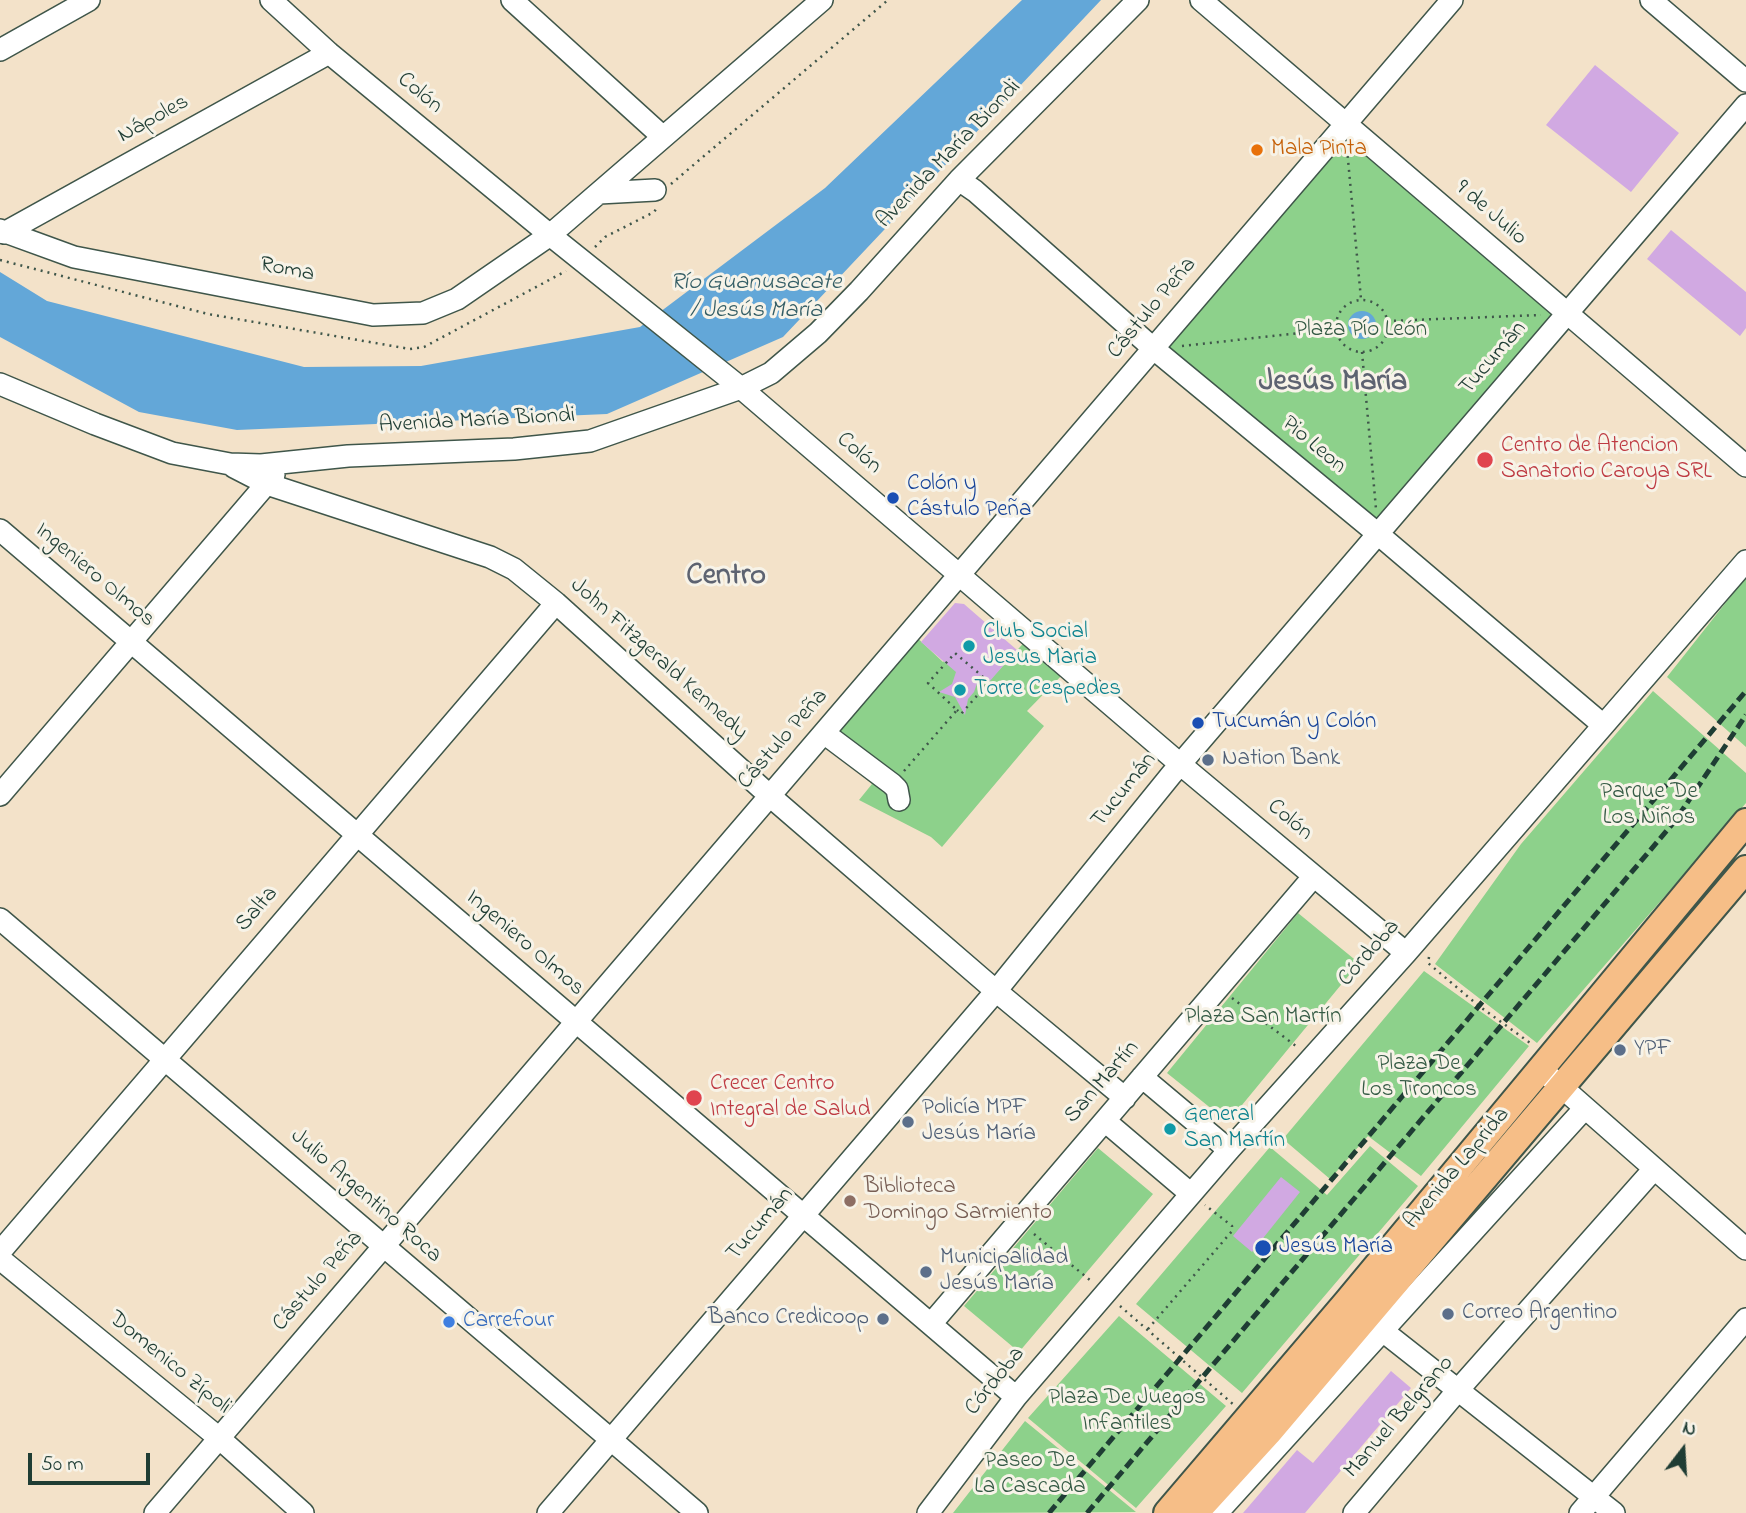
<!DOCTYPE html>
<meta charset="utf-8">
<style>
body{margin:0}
#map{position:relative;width:1746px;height:1513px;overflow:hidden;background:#f3e2c9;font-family:"Indie Flower",sans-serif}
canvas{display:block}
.north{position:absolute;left:1648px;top:1415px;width:70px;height:70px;-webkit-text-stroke:5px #f7f3e8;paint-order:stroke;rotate:17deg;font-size:19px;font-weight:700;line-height:28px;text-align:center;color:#1f3d34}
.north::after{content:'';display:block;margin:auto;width:24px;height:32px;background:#1f3d34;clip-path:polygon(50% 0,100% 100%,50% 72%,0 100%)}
.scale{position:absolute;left:28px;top:1453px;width:122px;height:32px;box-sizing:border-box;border:4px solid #1f3d34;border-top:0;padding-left:9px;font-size:21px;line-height:24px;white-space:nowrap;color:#1f3d34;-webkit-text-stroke:5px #f7f3e8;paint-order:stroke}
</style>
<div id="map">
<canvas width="1746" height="1513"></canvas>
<div class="north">N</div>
<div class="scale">50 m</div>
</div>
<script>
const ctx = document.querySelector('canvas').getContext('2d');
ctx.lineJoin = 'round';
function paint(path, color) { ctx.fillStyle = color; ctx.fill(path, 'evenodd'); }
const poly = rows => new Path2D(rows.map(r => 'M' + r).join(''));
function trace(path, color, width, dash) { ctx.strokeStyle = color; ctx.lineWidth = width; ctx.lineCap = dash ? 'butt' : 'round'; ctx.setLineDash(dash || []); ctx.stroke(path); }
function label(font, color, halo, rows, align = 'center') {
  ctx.font = font + ' "Indie Flower",sans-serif'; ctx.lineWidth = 6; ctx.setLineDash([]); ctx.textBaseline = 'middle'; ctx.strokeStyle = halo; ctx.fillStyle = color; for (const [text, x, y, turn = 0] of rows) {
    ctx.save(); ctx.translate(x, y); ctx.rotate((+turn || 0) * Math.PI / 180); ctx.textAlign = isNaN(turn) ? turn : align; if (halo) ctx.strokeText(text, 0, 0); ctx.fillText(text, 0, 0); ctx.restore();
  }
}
const green = poly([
 [1345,122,1567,315,1378,534,1154,349],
 [1746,577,1746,747,1667,677],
 [911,632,943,662,953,651,988,682,1030,636,1068,669,1027,711,1044,726,942,847,931,837,859,800,872,784,819,739],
 [1653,691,1746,773,1746,803,1537,1043,1435,964,1521,844],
 [1298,913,1359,963,1228,1122,1167,1073],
 [1424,971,1529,1046,1421,1176,1368,1136,1330,1179,1283,1139],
 [1370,1146,1418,1186,1242,1393,1136,1304,1270,1147,1327,1195],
 [1098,1148,1153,1194,1019,1352,964,1306],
 [1119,1316,1226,1406,1136,1508,1028,1418],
 [1025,1421,1136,1512,953,1513]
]);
const water = poly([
 [1022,0,1101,0,783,337,607,414,237,430,139,412,0,337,0,272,47,301,304,367,421,366,640,327,825,188],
 '1348 325a14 14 0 1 1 28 0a14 14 0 1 1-28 0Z'
]);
const building = poly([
 [1595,65,1679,133,1631,192,1546,125],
 [1671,230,1746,292,1746,328,1740,336,1647,259],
 [955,603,964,604,1017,650,989,682,980,675,974,692,968,699,965,715,955,697,939,692,952,684,956,672,921,642],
 [1281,1177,1300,1192,1252,1252,1233,1236],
 [1391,1371,1411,1388,1305,1513,1243,1513,1297,1450,1313,1463]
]);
const path = poly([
 [1347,149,1361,299],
 [671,184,888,0],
 [595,247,605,237,654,212,657,208],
 [0,260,208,314,410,349,424,347,566,271],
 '1336 326a26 26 0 1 1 52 0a26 26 0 1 1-52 0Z',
 [1387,321,1541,315],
 [1182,346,1336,329],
 [1362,352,1376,509],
 [904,771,957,710,928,683,955,653,989,682,961,714,957,710],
 [1429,957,1428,963,1479,1006,1533,1045],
 [1232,998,1296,1046],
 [1034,1234,1091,1281],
 [1120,1306,1234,1405],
 [1148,1329,1232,1231,1232,1226,1205,1205]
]);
const minor = poly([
 [271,0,329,53,550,235,741,388,1180,764,1406,953],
 [512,0,663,137],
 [1201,0,1746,466],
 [1651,0,1746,81],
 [0,50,89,0],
 [959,180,975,191,1154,349,1378,534,1603,725],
 [599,193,655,190],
 [0,230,74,257,373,315,423,313,457,299,550,235,822,0],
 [4,233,329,53],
 [0,384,95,424,172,453,230,464,261,465,348,456,514,449,590,441,741,388,771,373,818,333,859,291,959,180,1138,0],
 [234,467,267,484,490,557,514,569,556,603,770,796,996,991,1125,1098],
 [0,530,1016,1397],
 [824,733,892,784,897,789,899,800],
 [0,795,274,475],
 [0,919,697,1513],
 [1549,1076,1746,1249],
 [1142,1077,1229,1150],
 [1105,1121,1191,1194],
 [0,1252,556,603],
 [0,1259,219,1438,303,1513],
 [931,1324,1314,876],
 [1374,1324,1614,1513],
 [155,1513,1452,0],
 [548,1513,996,991,1171,775,1746,105],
 [928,1513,1016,1397,1229,1150,1406,953,1746,561],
 [1217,1513,1585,1108],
 [1354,1513,1458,1390,1654,1169],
 [1580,1513,1746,1319]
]);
const major = poly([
 [1167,1513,1347,1302,1746,822],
 [1195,1513,1268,1433,1746,869]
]);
const rail = poly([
 [1049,1513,1746,691],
 [1087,1513,1675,821,1746,715]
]);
const markers = [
 [1257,150,7,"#e8710a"],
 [1485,460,9,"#e0444e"],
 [893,498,7,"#1a4fb4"],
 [969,646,7,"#0f9aa8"],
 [960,690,7,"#0f9aa8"],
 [1198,723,7,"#1a4fb4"],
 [1208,760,7,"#5c6f8a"],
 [1620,1050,7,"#5c6f8a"],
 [694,1098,9,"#e0444e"],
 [908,1122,7,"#5c6f8a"],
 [1170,1129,7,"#0f9aa8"],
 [850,1201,7,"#8d6e63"],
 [1263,1248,9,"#1a4fb4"],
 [926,1272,7,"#5c6f8a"],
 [1448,1314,7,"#5c6f8a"],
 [883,1319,7,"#5c6f8a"],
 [449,1322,7,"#3f7fe0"]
];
const streetNames = [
 ["Colón",419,94,40],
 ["Nápoles",154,120,-29],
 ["Avenida María Biondi",950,155,-46],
 ["9 de Julio",1490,214,41],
 ["Roma",287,271,11],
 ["Cástulo Peña",1153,309,-50],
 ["Tucumán",1494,359,-49],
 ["Avenida María Biondi",477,422,-3],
 ["Pio Leon",1313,446,40],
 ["Colón",858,454,41],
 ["Ingeniero Olmos",94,576,40],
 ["John Fitzgerald Kennedy",658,660,42],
 ["Cástulo Peña",784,740,-49],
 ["Tucumán",1125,791,-51],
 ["Colón",1289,821,40],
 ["Salta",258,910,-49],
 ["Ingeniero Olmos",524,944,41],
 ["Córdoba",1370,954,-49],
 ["San Martín",1103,1083,-49],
 ["Avenida Laprida",1458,1169,-50],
 ["Julio Argentino Roca",365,1197,41],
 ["Tucumán",761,1225,-49],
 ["Cástulo Peña",319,1282,-49],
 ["Domenico Zípoli",169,1364,39],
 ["Córdoba",996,1382,-51],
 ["Manuel Belgrano",1400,1418,-49]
];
const foodNames = [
 ["Mala Pinta",1271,150]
];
const parkNames = [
 ["Plaza Pío León",1361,331],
 ["Parque De",1649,793],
 ["Los Niños",1649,819],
 ["Plaza San Martín",1263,1018],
 ["Plaza De",1419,1065],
 ["Los Troncos",1419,1091],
 ["Plaza De Juegos",1127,1399],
 ["Infantiles",1127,1425],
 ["Paseo De",1030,1462],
 ["La Cascada",1030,1488]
];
const healthNames = [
 ["Centro de Atencion",1501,447],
 ["Sanatorio Caroya SRL",1501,473],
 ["Crecer Centro",710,1085],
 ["Integral de Salud",710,1111]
];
const transitNames = [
 ["Colón y",907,485],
 ["Cástulo Peña",907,511],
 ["Tucumán y Colón",1212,723],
 ["Jesús María",1279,1248]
];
const cultureNames = [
 ["Club Social",983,633],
 ["Jesus Maria",983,659],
 ["Torre Cespedes",974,690],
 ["General",1184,1116],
 ["San Martín",1184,1142]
];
const serviceNames = [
 ["Nation Bank",1222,760],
 ["YPF",1634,1050],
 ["Policía MPF",922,1109],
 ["Jesús María",922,1135],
 ["Municipalidad",940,1259],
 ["Jesús María",940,1285],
 ["Correo Argentino",1462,1314],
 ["Banco Credicoop",869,1319,"right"]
];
const educationNames = [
 ["Biblioteca",864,1188],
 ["Domingo Sarmiento",864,1214]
];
const shopNames = [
 ["Carrefour",463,1322]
];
const waterNames = [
 ["Río Guanusacate",756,284],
 ["/ Jesús María",756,312]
];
const districtNames = [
 ["Jesús María",1333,384],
 ["Centro",726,578]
];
paint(green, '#8dd18b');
paint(water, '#63a7d8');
paint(building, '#d1a9e2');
trace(minor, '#3f564a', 24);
trace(major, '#3f564a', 30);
trace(path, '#3f564a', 2.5, [2, 5]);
trace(minor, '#fff', 21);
trace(major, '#f6be87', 26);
trace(rail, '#1f3d34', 5, [10, 5]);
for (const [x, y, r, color] of markers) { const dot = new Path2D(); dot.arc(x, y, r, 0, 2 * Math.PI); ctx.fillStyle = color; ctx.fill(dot); trace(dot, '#f7f3e8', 2.5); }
label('23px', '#1f3d34', '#f7f3e8', streetNames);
label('23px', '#c56008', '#f7f3e8', foodNames, 'left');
label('23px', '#355b45', '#f7f3e8', parkNames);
label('23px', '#be3a42', '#f7f3e8', healthNames, 'left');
label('23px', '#164399', '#f7f3e8', transitNames, 'left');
label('23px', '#0d838f', '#f7f3e8', cultureNames, 'left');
label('23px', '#4e5e75', '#f7f3e8', serviceNames, 'left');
label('23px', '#785e54', '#f7f3e8', educationNames, 'left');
label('23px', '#366cbe', '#f7f3e8', shopNames, 'left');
label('italic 24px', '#335d65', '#f7f3e8', waterNames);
label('bold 30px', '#5d6371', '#f7f3e8', districtNames);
</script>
